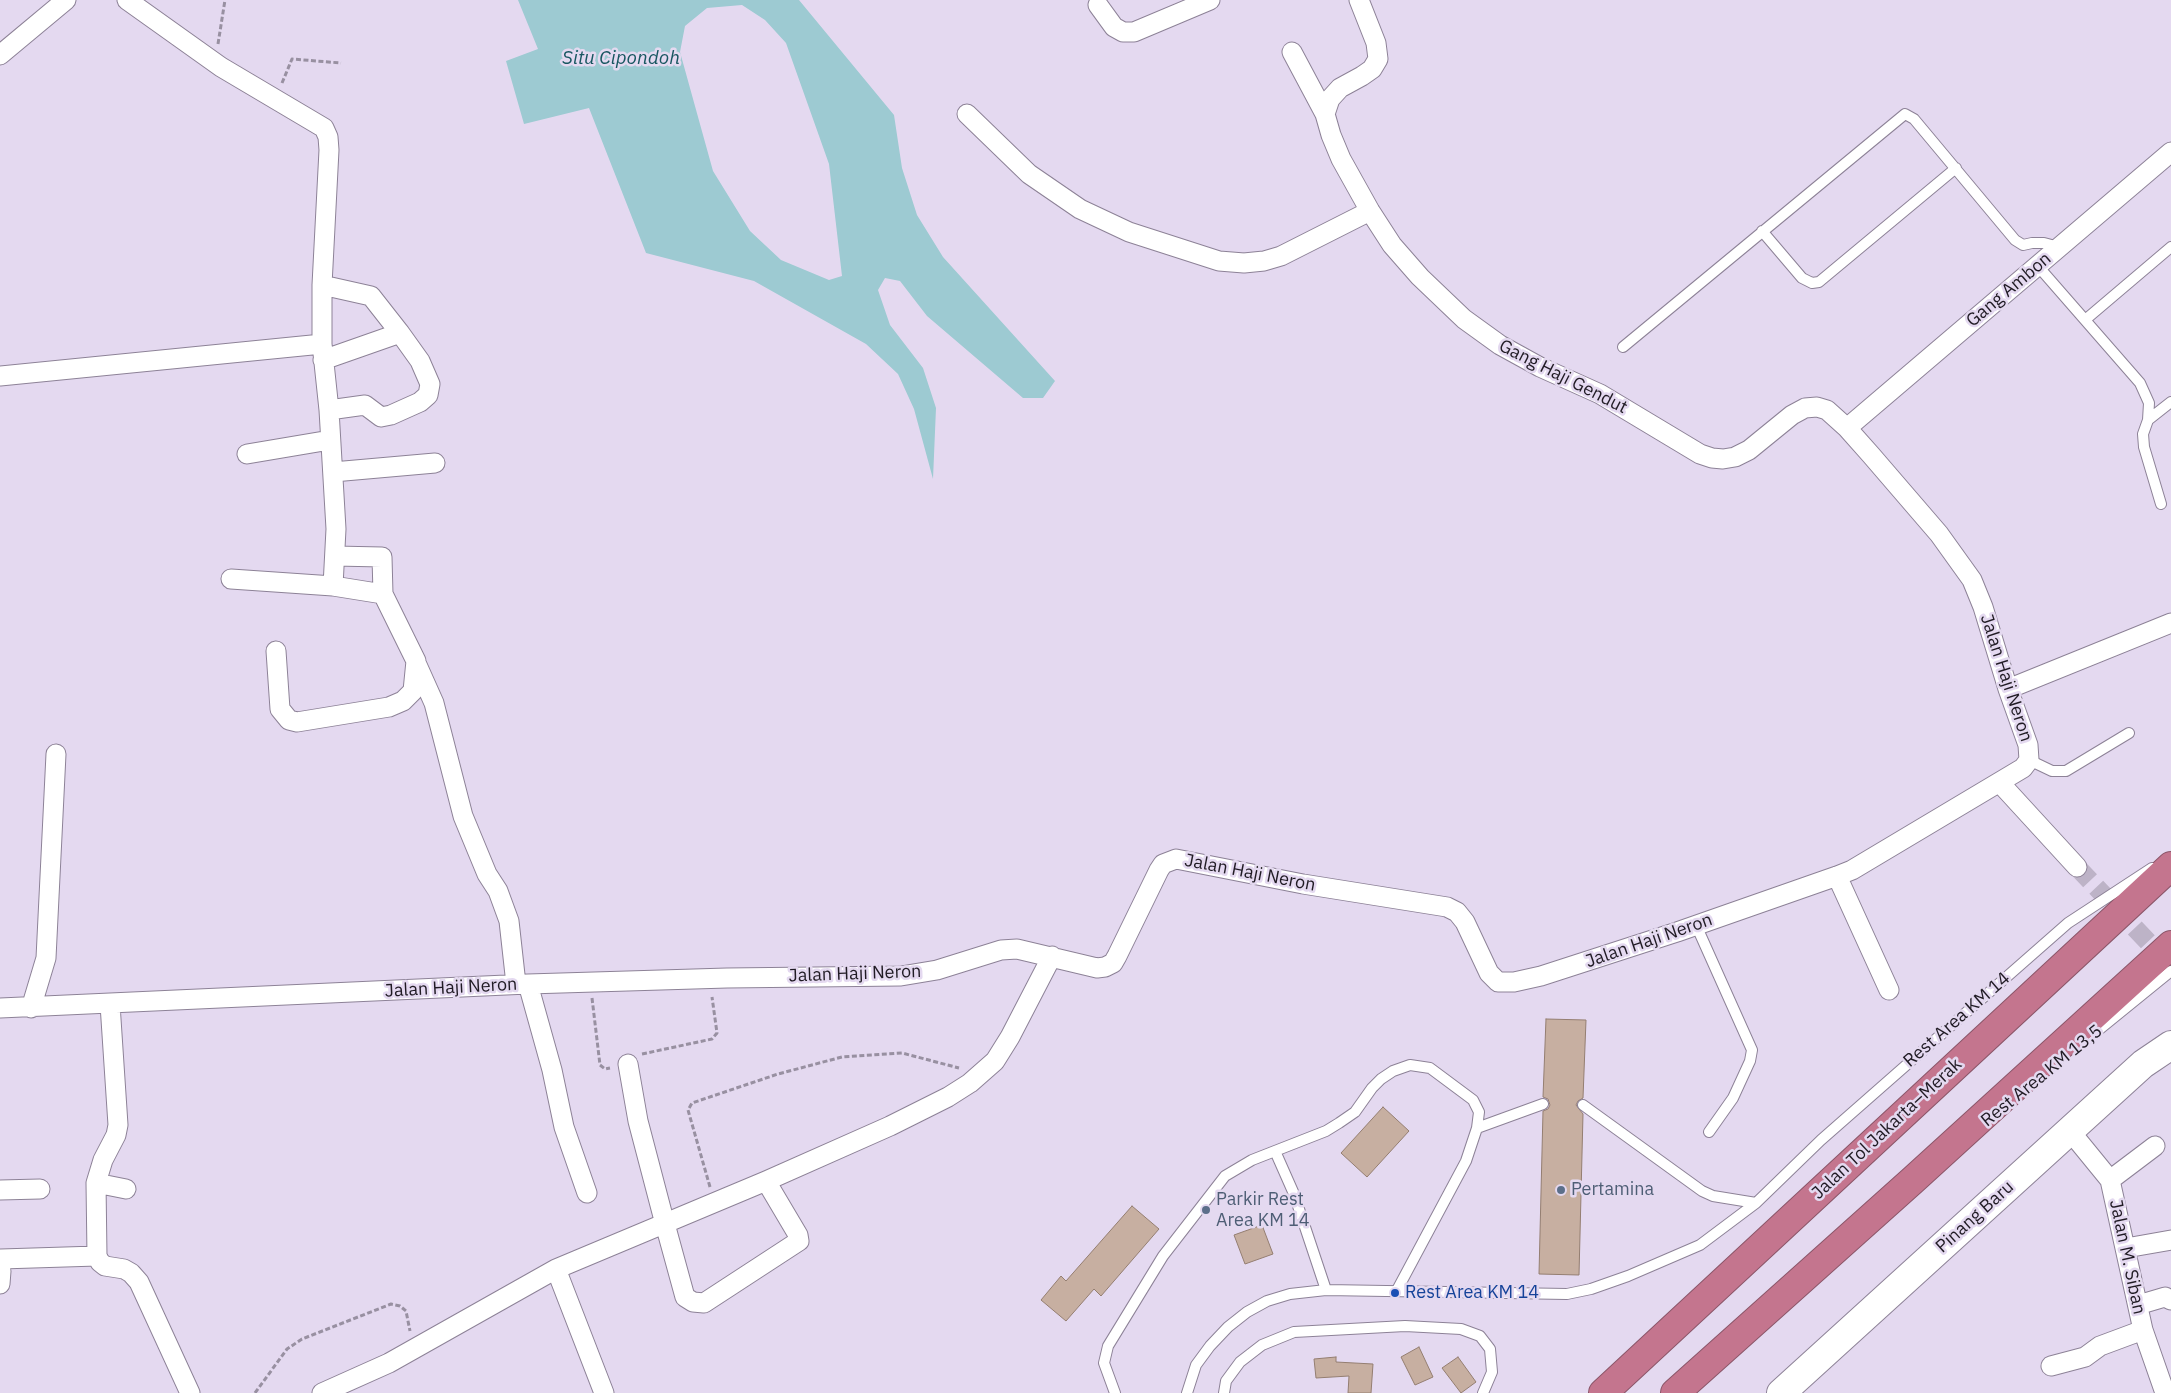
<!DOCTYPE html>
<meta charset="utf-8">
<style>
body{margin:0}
canvas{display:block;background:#e4d9f0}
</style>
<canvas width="2171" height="1393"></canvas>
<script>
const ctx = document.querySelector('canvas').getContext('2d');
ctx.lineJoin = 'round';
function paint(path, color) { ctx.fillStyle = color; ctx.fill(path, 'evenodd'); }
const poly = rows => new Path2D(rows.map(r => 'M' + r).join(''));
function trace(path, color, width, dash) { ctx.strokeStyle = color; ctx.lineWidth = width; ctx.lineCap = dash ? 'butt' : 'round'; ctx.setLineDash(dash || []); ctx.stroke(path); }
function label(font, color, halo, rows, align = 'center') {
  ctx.font = font + ' "IBM Plex Sans",sans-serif'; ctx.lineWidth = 5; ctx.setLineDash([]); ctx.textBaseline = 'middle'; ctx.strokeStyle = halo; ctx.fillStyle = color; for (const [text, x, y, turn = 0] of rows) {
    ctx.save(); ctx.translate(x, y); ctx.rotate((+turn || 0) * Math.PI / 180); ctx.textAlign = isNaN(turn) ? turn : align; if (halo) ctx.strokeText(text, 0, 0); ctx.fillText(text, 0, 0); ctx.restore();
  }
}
const water = poly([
 [518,0,799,0,894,115,902,168,917,215,943,257,1055,381,1043,398,1023,398,927,316,900,281,885,278,878,290,890,325,923,368,936,408,933,479,914,409,898,374,866,344,754,281,646,253,589,108,524,124,506,61,538,49],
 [742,5,765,20,786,43,829,164,842,276,829,280,781,260,750,231,713,171,680,52,685,26,707,8]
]);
const building = poly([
 [1546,1019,1586,1020,1583,1098,1578,1101,1576,1105,1583,1114,1579,1275,1539,1274,1543,1111,1548,1109,1550,1105,1548,1099,1543,1097,1546,1019],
 [1383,1107,1409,1131,1367,1177,1341,1153,1383,1107],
 [1132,1206,1159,1229,1101,1296,1094,1289,1066,1321,1041,1300,1061,1276,1066,1281,1132,1206],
 [1262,1225,1273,1254,1245,1264,1234,1235,1262,1225],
 [1419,1347,1433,1377,1415,1385,1401,1357,1419,1347],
 [1336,1357,1336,1362,1373,1364,1371,1393,1348,1393,1349,1376,1316,1378,1314,1359,1336,1357],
 [1458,1357,1476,1382,1461,1393,1442,1368,1458,1357]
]);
const minorTunnel = poly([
 [2077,867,2169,964]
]);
const path = poly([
 [218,44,225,0],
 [282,83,292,59,341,63],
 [592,998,600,1065,605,1069,610,1068],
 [642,1054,712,1039,717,1033,712,997],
 [710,1187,688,1110,692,1103,778,1074,842,1057,902,1053,959,1068],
 [255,1393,287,1349,302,1339,391,1304,400,1306,406,1311,410,1331]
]);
const service = poly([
 [1762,231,1802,278,1812,283,1819,282,1956,168],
 [2037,265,2140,383,2149,403,2148,420,2143,434,2144,447,2161,504],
 [2085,320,2171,247],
 [1623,347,1905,114,1914,119,2015,240,2023,245,2032,243,2044,243,2059,247],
 [2148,420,2171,402],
 [2029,760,2052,771,2066,771,2129,733],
 [1696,925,1752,1050,1750,1061,1733,1098,1709,1132],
 [2086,1040,2171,971],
 [1583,1105,1702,1191,1713,1196,1756,1203],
 [1477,1128,1543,1104],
 [1275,1151,1294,1194,1326,1290],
 [1115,1393,1104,1363,1108,1346,1163,1256,1225,1176,1252,1160,1326,1131,1339,1123,1355,1112,1372,1088,1381,1079,1393,1071,1410,1065,1430,1068,1473,1100,1479,1112,1477,1128,1466,1161,1396,1292],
 [1187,1393,1196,1365,1210,1346,1228,1327,1247,1312,1267,1301,1290,1294,1326,1290,1567,1294,1591,1289,1628,1276,1700,1245,1756,1203,1821,1140,2068,923,2152,868],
 [1224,1393,1226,1381,1240,1362,1262,1345,1294,1332,1405,1326,1461,1329,1480,1336,1490,1349,1492,1372,1483,1393]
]);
const minor = poly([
 [127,0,221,67,324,128,328,137,329,150,322,285,322,344,329,410,336,529,333,586,383,594,416,661,413,691,403,701,389,707,297,722,289,720,280,709,276,651],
 [1098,5,1114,27,1123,32,1134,32,1210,0],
 [1292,52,1325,114],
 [0,55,66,0],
 [967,114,1029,174,1080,209,1129,232,1219,261,1244,263,1264,261,1281,256,1370,211],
 [322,285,371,296,400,333],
 [323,360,400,333,420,361,430,384,428,395,420,402,391,415,381,417,365,405,329,410],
 [0,376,322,344],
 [1847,428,2171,152],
 [247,454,330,440],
 [333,472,435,463],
 [335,556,382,557,383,594],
 [231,579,333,586],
 [417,665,434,703,463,816,487,874,498,891,509,921,516,984],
 [2008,689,2171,623],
 [2000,783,2077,867],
 [1837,876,1889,990],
 [528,984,552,1070,564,1127,587,1193],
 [110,1004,118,1125,116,1135,103,1160,96,1183,97,1256,100,1262,105,1266,124,1269,131,1273,139,1282,190,1393],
 [0,1008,528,984,727,978,901,976,937,970,1001,950,1017,949,1097,968,1105,967,1113,963,1117,956,1159,870,1163,864,1176,859,1303,884,1447,907,1457,912,1465,922,1489,973,1498,982,1514,982,1541,976,1677,932,1837,876,1852,870,2023,768,2029,760,2028,745,2008,689,1983,607,1972,580,1939,534,1871,455,1847,428,1827,410,1817,407,1805,408,1792,415,1749,450,1735,457,1723,459,1712,458,1700,454,1600,394,1540,367,1500,345,1464,319,1420,277,1392,245,1370,211,1341,159,1331,135,1325,114,1330,99,1340,88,1362,76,1372,69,1378,59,1376,43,1359,0],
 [31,1008,46,958,56,754],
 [628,1064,638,1121,665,1224,685,1297,693,1302,704,1303,799,1241,798,1235,766,1181],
 [2070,1131,2110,1180,2143,1330,2165,1393],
 [2110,1180,2155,1146],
 [96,1183,126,1189],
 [0,1190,40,1189],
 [2126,1248,2171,1240],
 [1,1259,97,1256],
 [556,1269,604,1393],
 [0,1284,1,1271],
 [2138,1305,2165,1297,2171,1300],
 [2051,1366,2085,1357,2100,1346,2143,1330],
 [322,1393,389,1363,556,1269,766,1181,890,1126,948,1097,970,1083,995,1061,1010,1037,1052,956]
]);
const secondary = poly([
 [1781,1393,2143,1064,2171,1045]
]);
const motorway = poly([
 [1603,1393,2171,866],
 [1675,1393,1913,1180,2171,945]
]);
const markers = [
 [1561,1190,5,"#5c6f8a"],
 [1206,1210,5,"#5c6f8a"],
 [1395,1293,5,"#1a4fb4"]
];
const streetNames = [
 ["Gang Ambon",2009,290,-40],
 ["Gang Haji Gendut",1563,377,27],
 ["Jalan Haji Neron",2006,678,72],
 ["Jalan Haji Neron",1250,873,11],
 ["Jalan Haji Neron",1649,941,-19],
 ["Jalan Haji Neron",855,974,-2],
 ["Jalan Haji Neron",451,988,-3],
 ["Rest Area KM 14",1957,1020,-41],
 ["Rest Area KM 13,5",2042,1076,-39],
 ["Jalan Tol Jakarta–Merak",1887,1129,-43],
 ["Pinang Baru",1975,1217,-42],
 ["Jalan M. Siban",2127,1257,78]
];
const serviceNames = [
 ["Pertamina",1571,1190],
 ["Parkir Rest",1216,1200],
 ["Area KM 14",1216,1221]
];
const transitNames = [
 ["Rest Area KM 14",1405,1293]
];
const waterNames = [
 ["Situ Cipondoh",621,59]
];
paint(water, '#9dcad2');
paint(building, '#c7afa1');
trace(building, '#947e71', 1);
trace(minorTunnel, '#bdb3c7', 19, [19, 9]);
trace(service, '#8d8297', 12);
trace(minor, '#8d8297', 21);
trace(secondary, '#8d8297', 30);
trace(motorway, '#8b5669', 30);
trace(path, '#9890a1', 3, [5, 2.5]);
trace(service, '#fff', 10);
trace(minor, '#fff', 19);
trace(secondary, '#fff', 28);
trace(motorway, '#c4758e', 28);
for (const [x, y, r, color] of markers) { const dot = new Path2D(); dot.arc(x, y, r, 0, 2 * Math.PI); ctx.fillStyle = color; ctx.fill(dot); trace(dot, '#e4d9f0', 2); }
label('18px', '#201b24', '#e4d9f0', streetNames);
label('18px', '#4e5e75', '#e4d9f0', serviceNames, 'left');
label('18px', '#164399', '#e4d9f0', transitNames, 'left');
label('italic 19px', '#175660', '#e4d9f0', waterNames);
</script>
